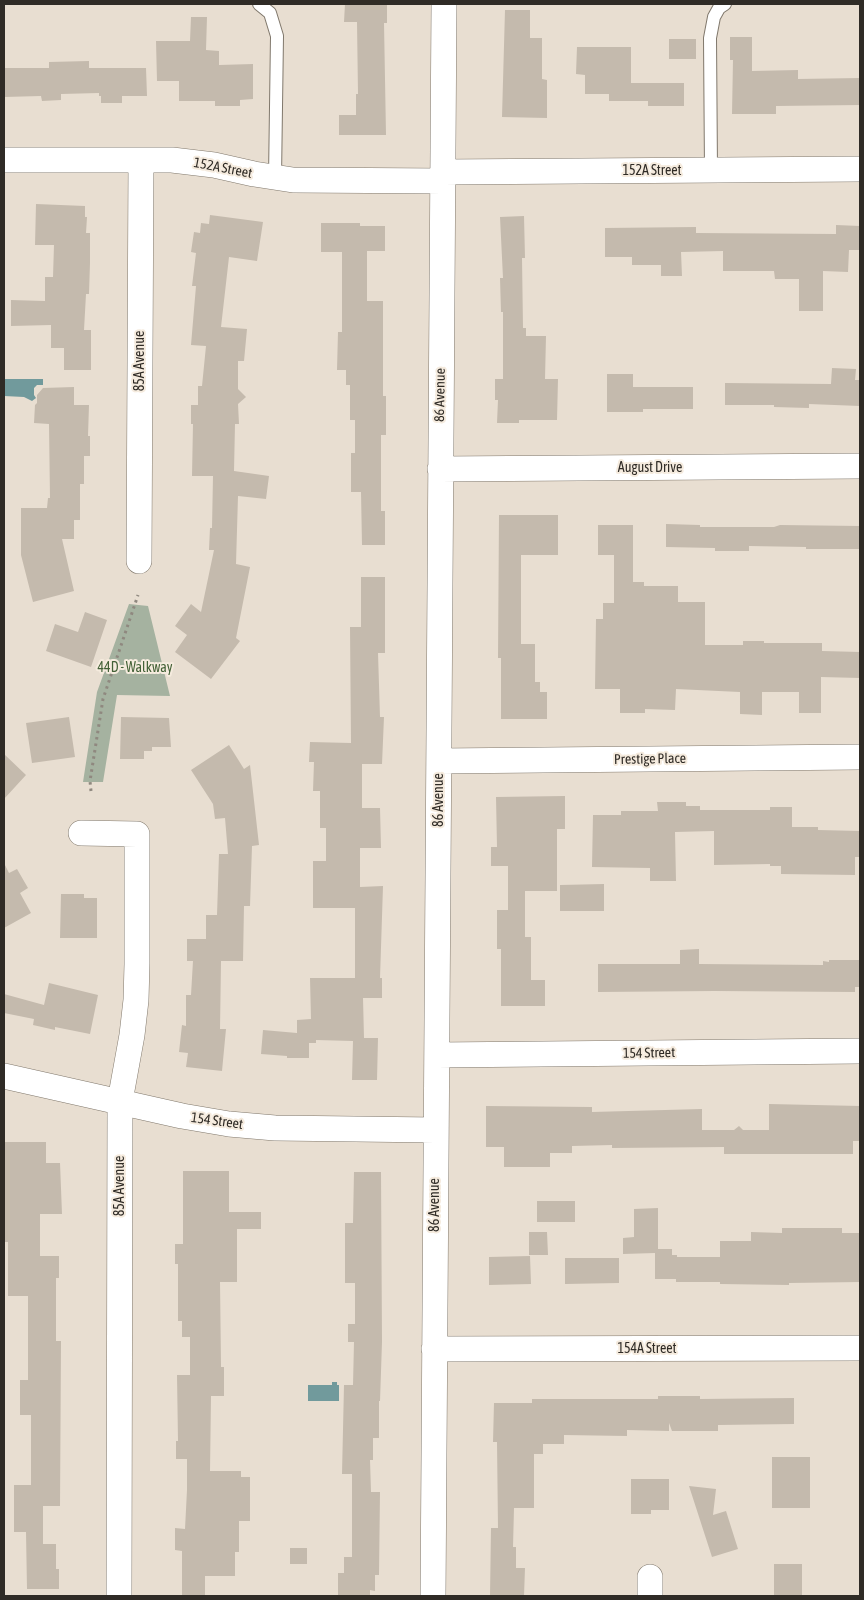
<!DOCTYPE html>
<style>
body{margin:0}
#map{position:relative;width:864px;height:1600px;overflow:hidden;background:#e8ded1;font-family:"Asap Condensed",sans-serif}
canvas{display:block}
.frame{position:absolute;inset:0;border:5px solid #2f2b26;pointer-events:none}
</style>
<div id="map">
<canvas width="864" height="1600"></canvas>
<div class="frame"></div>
</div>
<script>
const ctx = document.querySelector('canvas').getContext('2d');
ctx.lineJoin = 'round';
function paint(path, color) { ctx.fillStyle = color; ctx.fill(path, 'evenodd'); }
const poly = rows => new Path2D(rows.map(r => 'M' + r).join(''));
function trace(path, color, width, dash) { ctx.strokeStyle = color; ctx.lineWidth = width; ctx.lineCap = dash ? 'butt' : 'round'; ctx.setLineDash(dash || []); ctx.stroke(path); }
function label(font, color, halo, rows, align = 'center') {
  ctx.font = font + ' "Asap Condensed",sans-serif'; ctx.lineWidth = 4; ctx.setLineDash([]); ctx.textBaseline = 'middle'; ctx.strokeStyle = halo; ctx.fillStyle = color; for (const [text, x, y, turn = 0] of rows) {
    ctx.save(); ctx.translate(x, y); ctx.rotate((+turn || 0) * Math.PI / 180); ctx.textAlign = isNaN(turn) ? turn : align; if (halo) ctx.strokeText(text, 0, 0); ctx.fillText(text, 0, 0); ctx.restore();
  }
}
const green = poly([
 [129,604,148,606,170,696,117,695,103,782,83,782,97,692]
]);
const water = poly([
 [4,379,43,379,43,385,37,385,34,388,34,395,36,398,32,401,24,397,4,396],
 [332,1382,337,1382,337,1385,339,1385,339,1401,308,1401,308,1385,332,1385]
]);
const building = poly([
 [345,4,387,4,387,23,384,23,386,135,339,135,339,115,356,115,356,94,358,94,357,22,344,22],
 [505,10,530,10,530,38,542,38,542,79,547,80,547,118,502,117],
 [191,17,207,17,206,50,219,51,219,65,253,64,253,99,240,100,240,106,215,106,215,101,179,101,179,81,157,81,156,41,190,41],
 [730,37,752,37,752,71,798,70,798,79,860,78,860,105,776,106,776,114,732,114,733,60,730,60],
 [669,39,696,39,696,59,669,59],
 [577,47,631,47,631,83,684,83,684,106,648,106,648,101,609,101,609,94,585,94,585,75,576,74],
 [89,61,89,68,146,68,147,96,122,96,122,103,101,103,101,96,99,96,99,93,61,94,61,100,42,101,41,96,4,97,4,68,49,68,49,62],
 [36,204,85,206,85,217,87,217,86,233,90,233,90,263,89,294,86,294,84,330,91,330,91,370,64,370,64,348,51,348,51,325,11,326,11,300,45,301,45,277,53,277,54,245,35,245],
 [210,215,263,222,257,261,229,257,221,327,247,329,244,361,238,361,238,389,246,397,238,404,239,424,235,424,234,471,269,476,266,499,238,496,236,564,250,567,236,638,240,641,211,679,175,652,187,635,175,626,191,604,201,612,214,550,209,550,210,528,212,528,213,476,192,476,193,424,191,424,191,405,198,405,198,386,202,386,206,346,191,345,196,286,192,286,196,253,191,252,194,232,200,233,201,223,209,224],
 [524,216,525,258,522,258,523,328,526,328,526,336,546,336,545,379,558,379,557,420,519,420,519,423,497,423,498,400,495,400,495,379,503,379,503,312,501,312,500,278,503,278,500,217],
 [321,223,360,223,360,226,385,226,385,251,367,251,367,301,383,301,383,396,386,396,386,435,381,435,381,511,385,511,385,545,362,545,361,492,351,492,351,453,355,453,355,420,350,420,350,385,346,385,346,370,337,370,338,332,342,332,342,252,321,252],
 [836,225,860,226,860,250,849,250,848,272,823,271,823,311,799,311,799,279,775,279,774,271,723,271,723,251,681,252,682,276,661,276,661,265,632,265,632,257,605,257,605,228,696,227,696,233,836,234],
 [832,368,856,369,855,380,860,380,860,406,809,404,809,408,774,407,774,405,725,405,725,383,831,384],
 [607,374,633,374,633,387,693,387,693,409,643,409,643,412,607,412],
 [74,387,74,405,89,405,88,436,90,436,90,456,84,456,84,484,80,484,80,520,74,520,74,539,62,539,74,591,33,602,21,555,21,508,47,508,48,498,50,498,49,424,34,423,35,405,37,403,37,395,43,388],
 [499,515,558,515,558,555,521,555,521,644,535,644,535,682,540,682,540,692,547,692,547,719,501,719,501,658,498,658],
 [666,524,700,525,700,527,774,527,780,525,860,526,860,549,806,549,806,547,749,546,749,551,715,551,715,548,666,547],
 [598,525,633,525,633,582,644,582,644,586,678,586,678,602,705,602,705,645,743,645,743,641,764,641,764,643,822,643,822,651,860,652,860,678,821,677,821,713,799,713,799,692,762,692,762,715,740,714,740,692,676,689,675,710,645,709,645,713,620,713,620,689,595,689,596,619,603,619,603,603,614,603,614,555,598,555],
 [361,577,385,577,385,653,378,653,380,717,384,717,382,764,362,764,362,808,380,808,381,848,360,848,360,887,383,886,380,978,382,978,382,998,363,998,364,1038,378,1038,377,1080,352,1080,353,1041,316,1040,316,1043,309,1043,309,1058,287,1058,287,1056,261,1054,263,1030,297,1033,297,1020,311,1019,310,978,355,978,355,908,313,908,313,861,326,861,326,828,320,828,320,791,313,791,314,762,309,762,310,742,351,743,350,627,361,627],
 [85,612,107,620,91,667,46,651,55,624,78,632],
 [69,717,75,757,32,763,26,723],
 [121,717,169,718,171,747,152,747,152,751,144,751,144,759,120,759],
 [229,745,244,769,250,765,259,845,252,846,250,906,244,906,243,961,221,961,220,1029,226,1029,222,1071,186,1067,188,1053,179,1052,182,1025,186,1026,186,995,191,995,193,961,187,961,187,939,206,939,206,915,217,915,219,854,228,854,225,818,215,819,213,804,191,770],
 [4,754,26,775,4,799],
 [565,796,565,829,557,829,557,891,525,891,525,937,531,937,531,980,545,980,545,1006,501,1006,501,949,497,949,497,910,508,910,508,866,491,866,491,847,497,847,496,797],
 [657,802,686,802,686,806,700,806,700,810,770,810,770,807,792,807,792,827,818,827,818,830,860,831,860,857,855,857,855,875,781,874,781,866,770,866,770,864,714,865,714,831,675,832,676,881,650,881,650,868,592,867,593,815,621,815,621,811,658,811],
 [4,863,9,873,17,869,28,888,20,893,31,913,4,928],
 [604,884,604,911,560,911,560,885],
 [61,894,84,894,84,898,97,898,97,938,60,938],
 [699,949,699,964,823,965,823,961,829,962,829,960,860,960,860,987,855,987,855,992,715,991,598,992,598,964,680,964,680,950],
 [49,983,98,995,90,1034,55,1027,55,1030,33,1025,34,1019,4,1013,4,994,44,1005],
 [769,1104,860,1106,860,1141,853,1141,853,1154,724,1154,724,1147,612,1148,612,1145,572,1146,572,1153,550,1153,550,1167,504,1167,504,1147,486,1147,486,1106,592,1107,592,1112,702,1109,702,1130,734,1130,739,1126,743,1130,769,1130],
 [4,1142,46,1142,46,1163,60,1163,62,1214,40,1214,40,1256,59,1256,59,1278,56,1278,56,1341,61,1341,60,1506,43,1506,43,1544,56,1544,56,1569,59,1569,59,1589,27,1589,26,1532,14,1532,14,1485,31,1485,31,1415,20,1415,20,1380,28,1380,28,1296,8,1296,8,1242,4,1242],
 [183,1171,229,1171,229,1212,261,1212,261,1229,237,1229,237,1282,220,1282,221,1367,224,1367,224,1396,211,1396,210,1471,241,1471,241,1477,250,1477,250,1521,239,1521,239,1552,235,1552,235,1576,205,1576,205,1596,182,1596,182,1551,175,1550,175,1528,185,1529,187,1490,187,1459,176,1459,176,1441,178,1441,177,1375,190,1375,190,1337,182,1337,182,1321,178,1321,178,1264,175,1264,175,1244,183,1244],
 [354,1172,381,1172,382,1342,380,1401,379,1401,379,1438,373,1438,373,1460,370,1460,371,1492,380,1492,379,1575,375,1575,375,1591,370,1590,370,1596,338,1596,338,1573,344,1573,344,1557,352,1557,352,1474,342,1474,344,1385,353,1385,354,1342,348,1342,348,1324,355,1324,355,1283,345,1283,345,1223,353,1223],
 [537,1201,575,1201,575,1222,537,1222],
 [658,1208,658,1249,672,1249,672,1255,677,1255,677,1257,720,1257,720,1241,751,1241,751,1232,782,1233,782,1228,842,1228,842,1233,860,1233,860,1282,789,1283,789,1285,720,1284,720,1282,676,1282,676,1279,655,1279,655,1253,623,1254,623,1238,634,1237,634,1209],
 [529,1232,547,1232,548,1255,529,1255],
 [530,1256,531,1284,489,1285,489,1257],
 [565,1258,619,1258,619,1283,565,1284],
 [658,1396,700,1396,700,1399,794,1398,794,1424,718,1425,718,1431,672,1431,669,1423,669,1431,627,1430,627,1436,564,1435,564,1444,543,1444,543,1454,534,1454,534,1508,514,1508,513,1547,516,1547,516,1568,525,1568,524,1596,490,1596,491,1528,498,1528,497,1442,493,1442,494,1403,532,1403,532,1399,658,1399],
 [772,1457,810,1457,810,1508,772,1508],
 [631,1479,669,1479,669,1510,651,1510,651,1514,631,1514],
 [689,1486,716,1489,713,1515,726,1511,738,1549,712,1557],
 [290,1548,307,1548,307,1564,290,1564],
 [774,1564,802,1564,802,1596,774,1596]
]);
const path = poly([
 [91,791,90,781,103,699,138,595]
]);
const lane = poly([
 [259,4,270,13,277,36,275,178],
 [711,171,710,38,714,17,719,8,725,4]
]);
const street = poly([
 [4,160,172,160,214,165,254,174,293,180,443,181],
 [443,172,860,169],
 [440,469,860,466],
 [139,561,141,160],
 [439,761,860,757],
 [81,833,137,834,137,964,136,1000,132,1035,120,1101,119,1596],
 [437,1055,860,1051],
 [4,1076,182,1116,229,1124,275,1128,435,1130],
 [434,1349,860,1348],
 [650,1577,650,1596],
 [433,1596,444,4]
]);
const streetNames = [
 ["152A Street",223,168,11],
 ["152A Street",652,171],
 ["85A Avenue",140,361,-90],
 ["86 Avenue",440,395,-89],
 ["August Drive",650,468],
 ["Prestige Place",650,759,-1],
 ["86 Avenue",439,800,-90],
 ["154 Street",649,1053,-1],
 ["154 Street",217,1121,8],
 ["85A Avenue",120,1186,-90],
 ["86 Avenue",435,1205,-90],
 ["154A Street",647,1349]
];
const parkNames = [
 ["44D - Walkway",135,668]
];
paint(green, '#a5b2a0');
paint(water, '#719a9c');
paint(building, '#c4baad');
trace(lane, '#80786c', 14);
trace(street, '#80786c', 26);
trace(path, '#8f887f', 3, [2.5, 4]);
trace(lane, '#fff', 12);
trace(street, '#fff', 25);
label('14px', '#2f2b26', '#f5ebde', streetNames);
label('14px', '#426036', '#f5ebde', parkNames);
</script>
